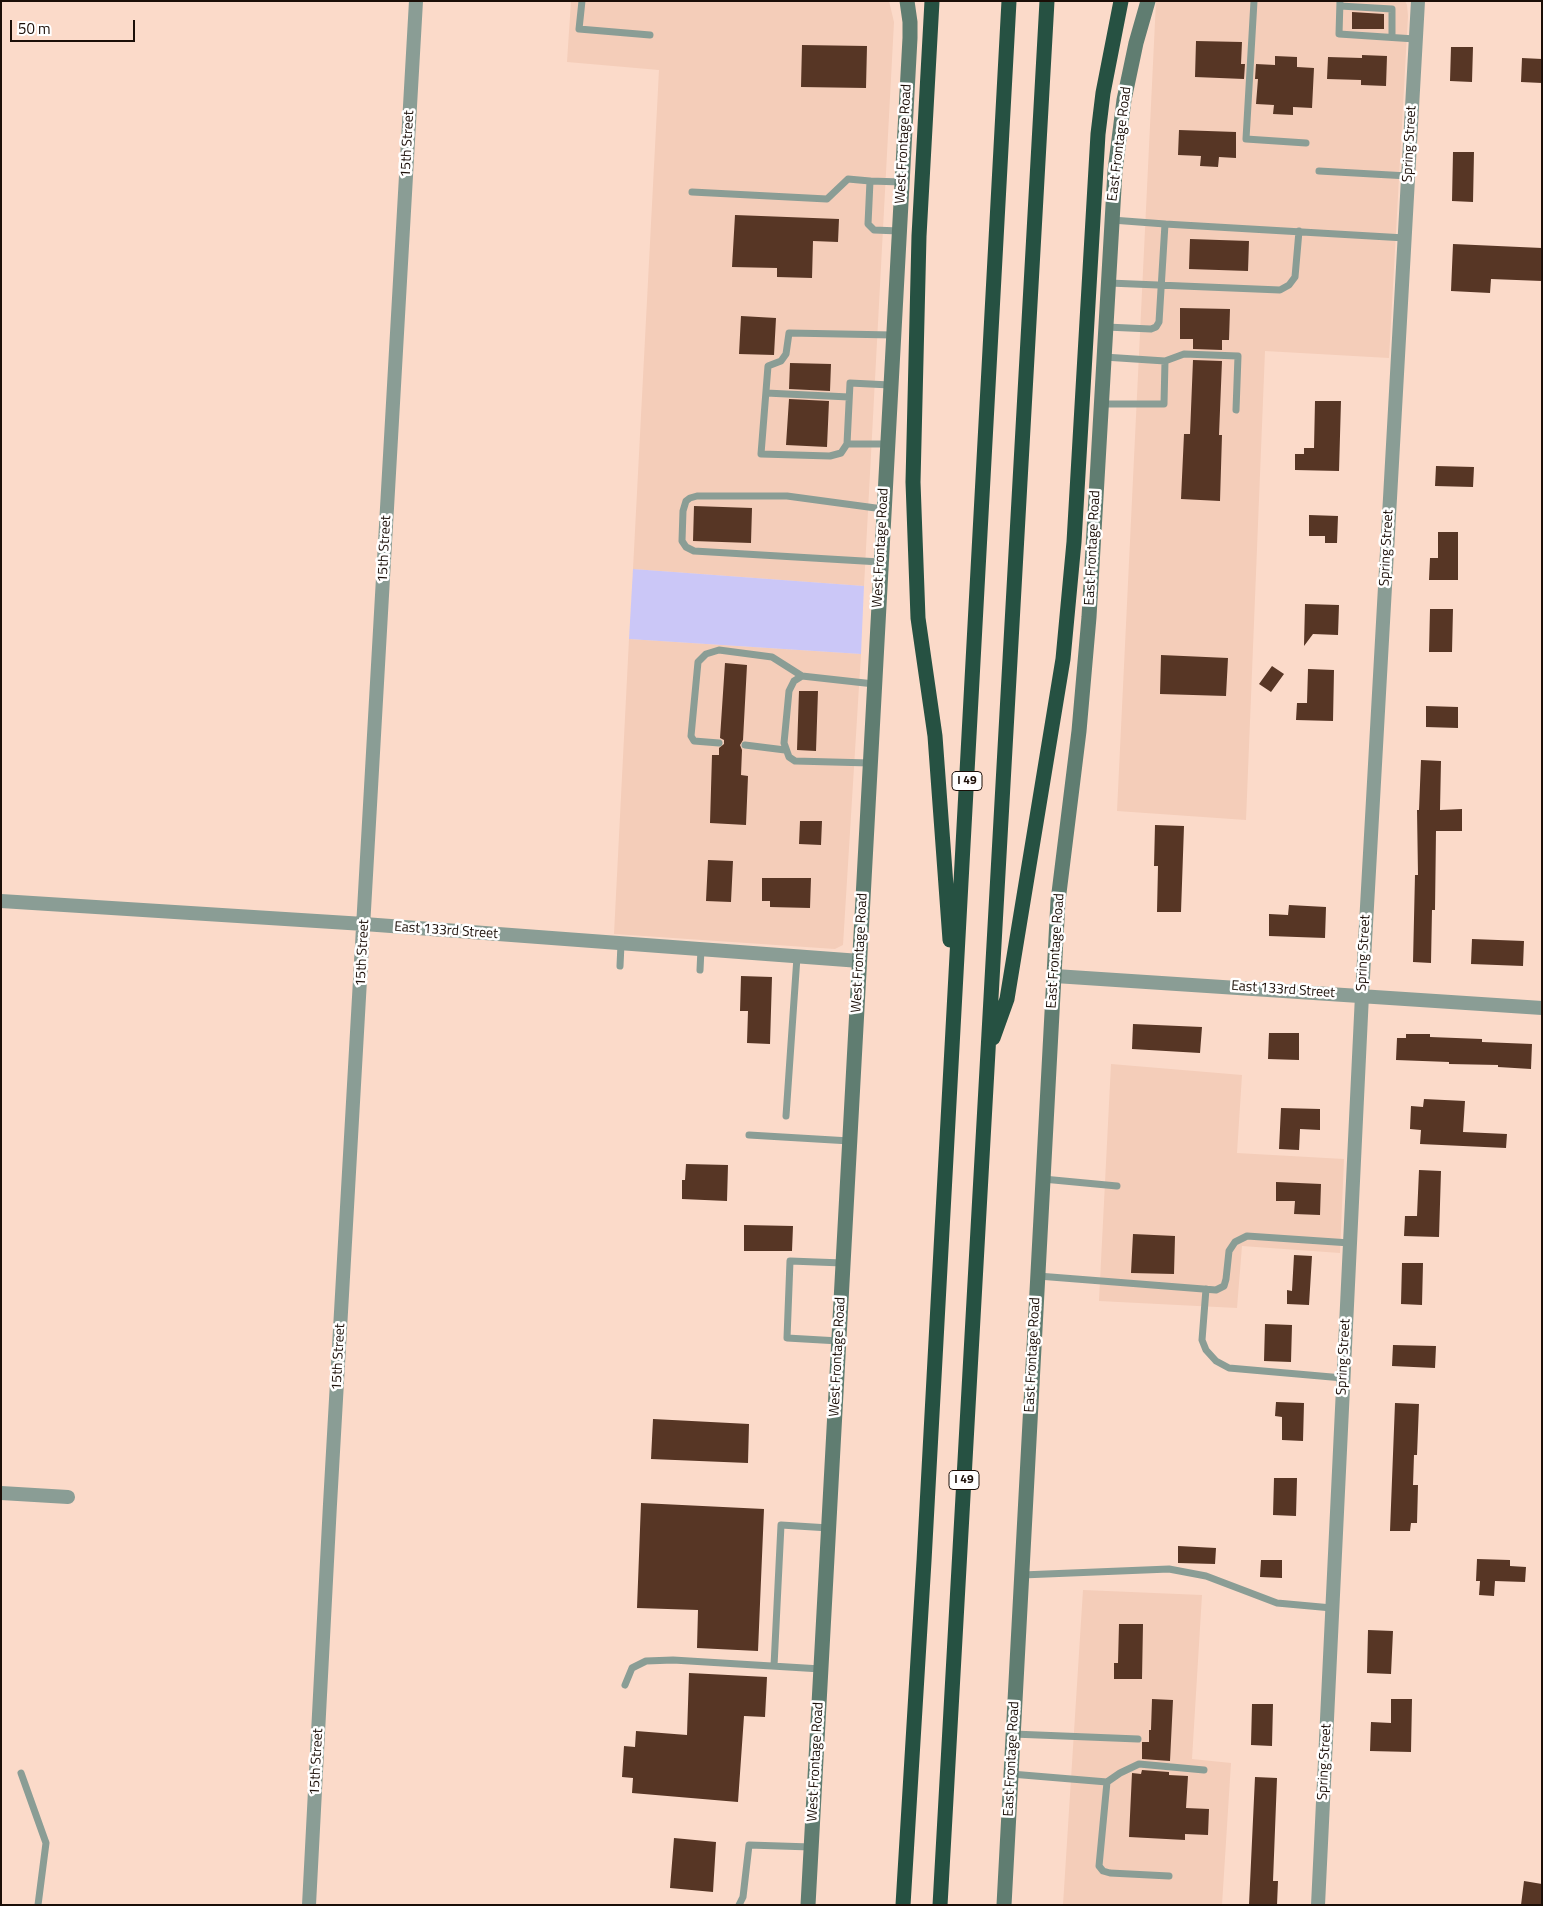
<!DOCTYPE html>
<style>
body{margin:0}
#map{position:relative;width:1543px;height:1906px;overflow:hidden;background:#fbdac9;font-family:"Titillium Web",sans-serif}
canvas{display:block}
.frame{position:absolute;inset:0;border:2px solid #1b0e07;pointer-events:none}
.scale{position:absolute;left:10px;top:20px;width:125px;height:22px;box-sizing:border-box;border:2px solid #1b0e07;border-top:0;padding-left:6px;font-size:15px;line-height:18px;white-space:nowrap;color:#1b0e07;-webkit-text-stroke:4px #fff;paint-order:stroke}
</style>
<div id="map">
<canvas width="1543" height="1906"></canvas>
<div class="frame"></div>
<div class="scale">50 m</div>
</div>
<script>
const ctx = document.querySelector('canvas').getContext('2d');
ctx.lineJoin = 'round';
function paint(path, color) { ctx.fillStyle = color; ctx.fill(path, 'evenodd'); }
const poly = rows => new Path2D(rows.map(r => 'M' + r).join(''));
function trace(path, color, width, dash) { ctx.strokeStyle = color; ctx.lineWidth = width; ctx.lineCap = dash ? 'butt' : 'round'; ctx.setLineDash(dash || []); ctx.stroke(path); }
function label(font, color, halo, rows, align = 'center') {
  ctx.font = font + ' "Titillium Web",sans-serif'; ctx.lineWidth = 5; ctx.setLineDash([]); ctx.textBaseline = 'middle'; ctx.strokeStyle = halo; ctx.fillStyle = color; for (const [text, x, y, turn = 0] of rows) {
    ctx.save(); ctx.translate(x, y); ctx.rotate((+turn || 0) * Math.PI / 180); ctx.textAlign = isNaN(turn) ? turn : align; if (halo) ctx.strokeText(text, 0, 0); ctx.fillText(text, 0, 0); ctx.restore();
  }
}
const built = poly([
 [571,1,889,1,894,22,864,586,633,569,659,70,567,62],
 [1156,1,1405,1,1407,5,1408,16,1389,358,1265,351,1246,820,1117,811],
 [629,639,861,654,843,945,835,949,614,934],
 [1111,1064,1242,1075,1237,1153,1344,1159,1340,1253,1242,1246,1237,1308,1099,1301],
 [1083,1590,1202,1595,1192,1759,1231,1763,1222,1905,1063,1905]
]);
const green = poly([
 [633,569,864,586,861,654,629,639]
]);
const building = poly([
 [1352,12,1384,14,1384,29,1352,29],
 [1196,41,1242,42,1241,64,1245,64,1244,79,1195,77],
 [802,45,867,46,866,88,801,87],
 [1451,47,1473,47,1472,82,1450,81],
 [1362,55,1387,56,1386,86,1361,85,1361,80,1327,79,1328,57,1362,58],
 [1275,56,1297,57,1297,67,1314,68,1312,108,1293,107,1293,115,1273,114,1274,105,1256,104,1258,79,1255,79,1256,64,1275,65],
 [1522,58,1542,59,1542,83,1521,82],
 [1179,130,1236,132,1236,158,1219,157,1218,167,1200,166,1201,156,1178,155],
 [1453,152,1474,152,1473,202,1452,201],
 [735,215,839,219,838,242,813,241,812,278,777,277,777,268,732,267],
 [1190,239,1249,241,1248,271,1189,269],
 [1453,244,1542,248,1542,281,1491,279,1490,293,1451,291],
 [1180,308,1230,309,1229,340,1222,340,1222,350,1193,349,1193,339,1180,339],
 [741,316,776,318,774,355,739,354],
 [1193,360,1222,361,1219,435,1222,435,1220,501,1181,499,1184,434,1190,434],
 [790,363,831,364,830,391,789,389],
 [789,399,829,401,827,447,786,445],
 [1315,401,1341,401,1339,471,1295,470,1295,454,1304,454,1304,448,1314,448],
 [1436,466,1474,467,1473,487,1435,486],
 [694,506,752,508,751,543,693,541],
 [1309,515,1338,516,1337,543,1325,543,1325,536,1309,536],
 [1438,532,1458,532,1458,580,1429,580,1430,558,1438,558],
 [1305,604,1339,605,1338,635,1313,634,1304,646],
 [1430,609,1453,609,1452,652,1429,652],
 [1161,655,1228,658,1226,696,1160,694],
 [725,663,747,665,743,740,740,745,742,750,741,775,748,776,746,825,710,823,712,755,719,755,719,748,724,744,724,740,720,738],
 [1272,666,1284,674,1271,692,1259,684],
 [1308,669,1334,670,1333,721,1296,720,1297,703,1307,703],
 [799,691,818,691,816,751,797,750],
 [1426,706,1458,707,1458,728,1426,727],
 [1421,760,1441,761,1440,810,1462,809,1462,831,1436,831,1435,910,1432,910,1431,963,1413,962,1415,875,1418,875,1417,810,1419,810],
 [800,821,822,821,821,845,799,844],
 [1155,825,1184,826,1181,912,1157,912,1158,866,1154,866],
 [708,860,733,861,731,902,706,901],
 [762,878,811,878,810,908,770,907,770,901,762,901],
 [1289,905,1326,907,1325,938,1269,936,1269,914,1288,915],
 [1472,939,1524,941,1523,966,1471,964],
 [741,976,772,977,770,1044,747,1043,748,1011,740,1011],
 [1133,1024,1202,1027,1200,1053,1132,1049],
 [1269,1033,1299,1033,1299,1060,1268,1059],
 [1406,1034,1430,1034,1430,1037,1482,1039,1482,1042,1532,1044,1531,1069,1498,1067,1498,1065,1449,1064,1449,1062,1396,1060,1397,1038,1406,1038],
 [1424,1099,1465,1101,1463,1132,1507,1134,1506,1148,1420,1144,1421,1130,1410,1129,1411,1106,1423,1107],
 [1281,1108,1320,1109,1320,1130,1300,1129,1299,1150,1279,1149],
 [686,1164,728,1165,727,1201,682,1199,682,1180,685,1180],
 [1419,1170,1441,1171,1439,1237,1404,1236,1405,1216,1417,1216],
 [1276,1182,1321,1184,1320,1215,1294,1214,1295,1201,1276,1201],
 [744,1225,793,1226,792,1251,744,1251],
 [1133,1234,1175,1236,1174,1274,1131,1273],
 [1294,1255,1312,1256,1309,1305,1287,1304,1287,1290,1292,1291],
 [1402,1263,1423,1263,1422,1305,1401,1304],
 [1265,1324,1292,1325,1291,1362,1264,1361],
 [1393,1345,1436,1346,1435,1368,1392,1366],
 [1276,1402,1304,1403,1303,1441,1282,1440,1282,1417,1275,1416],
 [1395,1403,1419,1404,1417,1455,1414,1455,1413,1485,1418,1485,1417,1523,1411,1523,1410,1531,1390,1531],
 [653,1419,749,1424,748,1463,651,1459],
 [1274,1478,1297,1478,1296,1516,1273,1515],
 [641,1503,764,1509,758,1651,697,1648,698,1610,637,1608],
 [1178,1546,1216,1548,1215,1564,1178,1563],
 [1477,1559,1510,1560,1510,1566,1526,1567,1525,1582,1495,1581,1494,1596,1479,1595,1480,1581,1476,1581],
 [1261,1560,1282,1560,1282,1578,1260,1577],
 [1119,1624,1143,1624,1142,1679,1114,1679,1114,1663,1118,1663],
 [1368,1630,1393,1631,1391,1674,1367,1673],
 [689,1673,767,1677,765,1717,744,1716,738,1802,632,1793,633,1778,622,1777,624,1746,635,1747,636,1731,687,1735],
 [1152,1699,1173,1700,1170,1761,1142,1759,1142,1742,1149,1742,1149,1730,1151,1730],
 [1391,1699,1412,1699,1411,1752,1370,1751,1371,1722,1391,1723],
 [1252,1704,1273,1704,1272,1746,1251,1745],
 [1142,1770,1169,1772,1169,1775,1188,1776,1186,1808,1209,1809,1208,1835,1185,1834,1185,1840,1129,1837,1132,1773,1141,1774],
 [1255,1777,1277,1778,1273,1881,1278,1881,1277,1905,1249,1905],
 [674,1838,716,1842,713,1892,670,1888],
 [1524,1881,1542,1884,1542,1905,1521,1905]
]);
const lane = poly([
 [582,1,579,29,650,35],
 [1254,1,1246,139,1306,143],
 [1340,1,1339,34,1415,39],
 [1340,6,1392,9,1392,37],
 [1319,171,1408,176],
 [692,192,827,199,848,179,870,181],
 [1165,224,1405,238],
 [899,231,874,230,868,224,870,181,902,182],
 [1109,283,1280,290,1289,285,1295,277,1299,231],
 [1106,327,1151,329,1156,327,1159,322,1165,224,1112,220],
 [1165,361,1184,354,1238,356,1236,410],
 [766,393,849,397],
 [1101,404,1164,404,1165,361,1104,357],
 [847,444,841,453,830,456,761,454,768,366,781,361,786,354,789,333,893,335],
 [887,444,847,444,850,383,890,385],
 [880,562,694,551,686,547,682,541,683,511,686,501,690,498,697,496,787,496,883,509],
 [719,743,694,741,691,736,698,662,706,654,719,650,772,657,802,676],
 [745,745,785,750],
 [870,763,795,761,789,757,784,743,789,691,794,681,802,676,874,684],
 [620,966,621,944],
 [700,970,701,949],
 [786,1116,797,957],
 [749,1135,850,1141],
 [1043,1179,1117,1186],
 [1038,1276,1216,1290,1224,1286,1226,1279,1229,1251,1235,1242,1247,1236,1350,1243],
 [1206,1289,1202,1340,1206,1350,1216,1361,1229,1368,1343,1378],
 [839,1341,787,1338,790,1261,843,1263],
 [1022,1575,1169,1569,1206,1576,1277,1603,1332,1608],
 [774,1666,781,1525,829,1528],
 [625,1685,632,1668,646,1661,673,1660,821,1669],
 [1013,1734,1138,1739],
 [21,1773,46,1843,38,1905],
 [1011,1774,1107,1782,1099,1866,1103,1871,1110,1873,1169,1876],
 [1107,1782,1120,1773,1139,1764,1204,1770],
 [739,1905,743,1897,749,1845,811,1847]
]);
const street = poly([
 [1,901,364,924,860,961],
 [1055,976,1542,1008],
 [1,1493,68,1497],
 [309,1905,330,1504,416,1],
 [1318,1905,1362,995,1418,1]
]);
const secondary = poly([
 [808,1905,910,38,910,22,907,1],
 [1004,1905,1058,901,1079,731,1089,617,1115,171,1124,100,1136,43,1148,1]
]);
const highway = poly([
 [932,1,919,236,913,482,918,618,935,736,950,940],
 [993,1038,1007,999,1063,659,1074,542,1098,134,1103,93,1121,1],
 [903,1905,924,1561,1009,1],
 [940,1905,1047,1]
]);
const shields = [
 [967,781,30],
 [964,1480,30]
];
const shieldNames = [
 ["I 49",967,781],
 ["I 49",964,1480]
];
const streetNames = [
 ["15th Street",408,144,-87],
 ["West Frontage Road",904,144,-87],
 ["East Frontage Road",1120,144,-83],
 ["Spring Street",1410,144,-87],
 ["West Frontage Road",881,548,-87],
 ["East Frontage Road",1093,548,-87],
 ["Spring Street",1387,548,-87],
 ["15th Street",385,549,-87],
 ["East 133rd Street",446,931,4],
 ["East Frontage Road",1056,951,-86],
 ["15th Street",363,953,-87],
 ["West Frontage Road",860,953,-87],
 ["Spring Street",1364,953,-87],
 ["East 133rd Street",1283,990,4],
 ["East Frontage Road",1033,1355,-87],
 ["15th Street",339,1357,-87],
 ["West Frontage Road",838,1357,-87],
 ["Spring Street",1344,1357,-87],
 ["East Frontage Road",1012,1759,-87],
 ["15th Street",317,1762,-87],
 ["West Frontage Road",816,1762,-87],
 ["Spring Street",1325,1762,-87]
];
paint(built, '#f4cdb9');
paint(green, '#cbc7f7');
paint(building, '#573625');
trace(lane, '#8a9d95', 7);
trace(street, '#8a9d95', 14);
trace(secondary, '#607d71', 15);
trace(highway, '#265142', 15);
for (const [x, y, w] of shields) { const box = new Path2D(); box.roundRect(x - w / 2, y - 9.5, w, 19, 4); ctx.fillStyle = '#fff'; ctx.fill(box); trace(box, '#1b0e07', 1); }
label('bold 12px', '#1b0e07', null, shieldNames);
label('14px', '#1b0e07', '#fff', streetNames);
</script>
